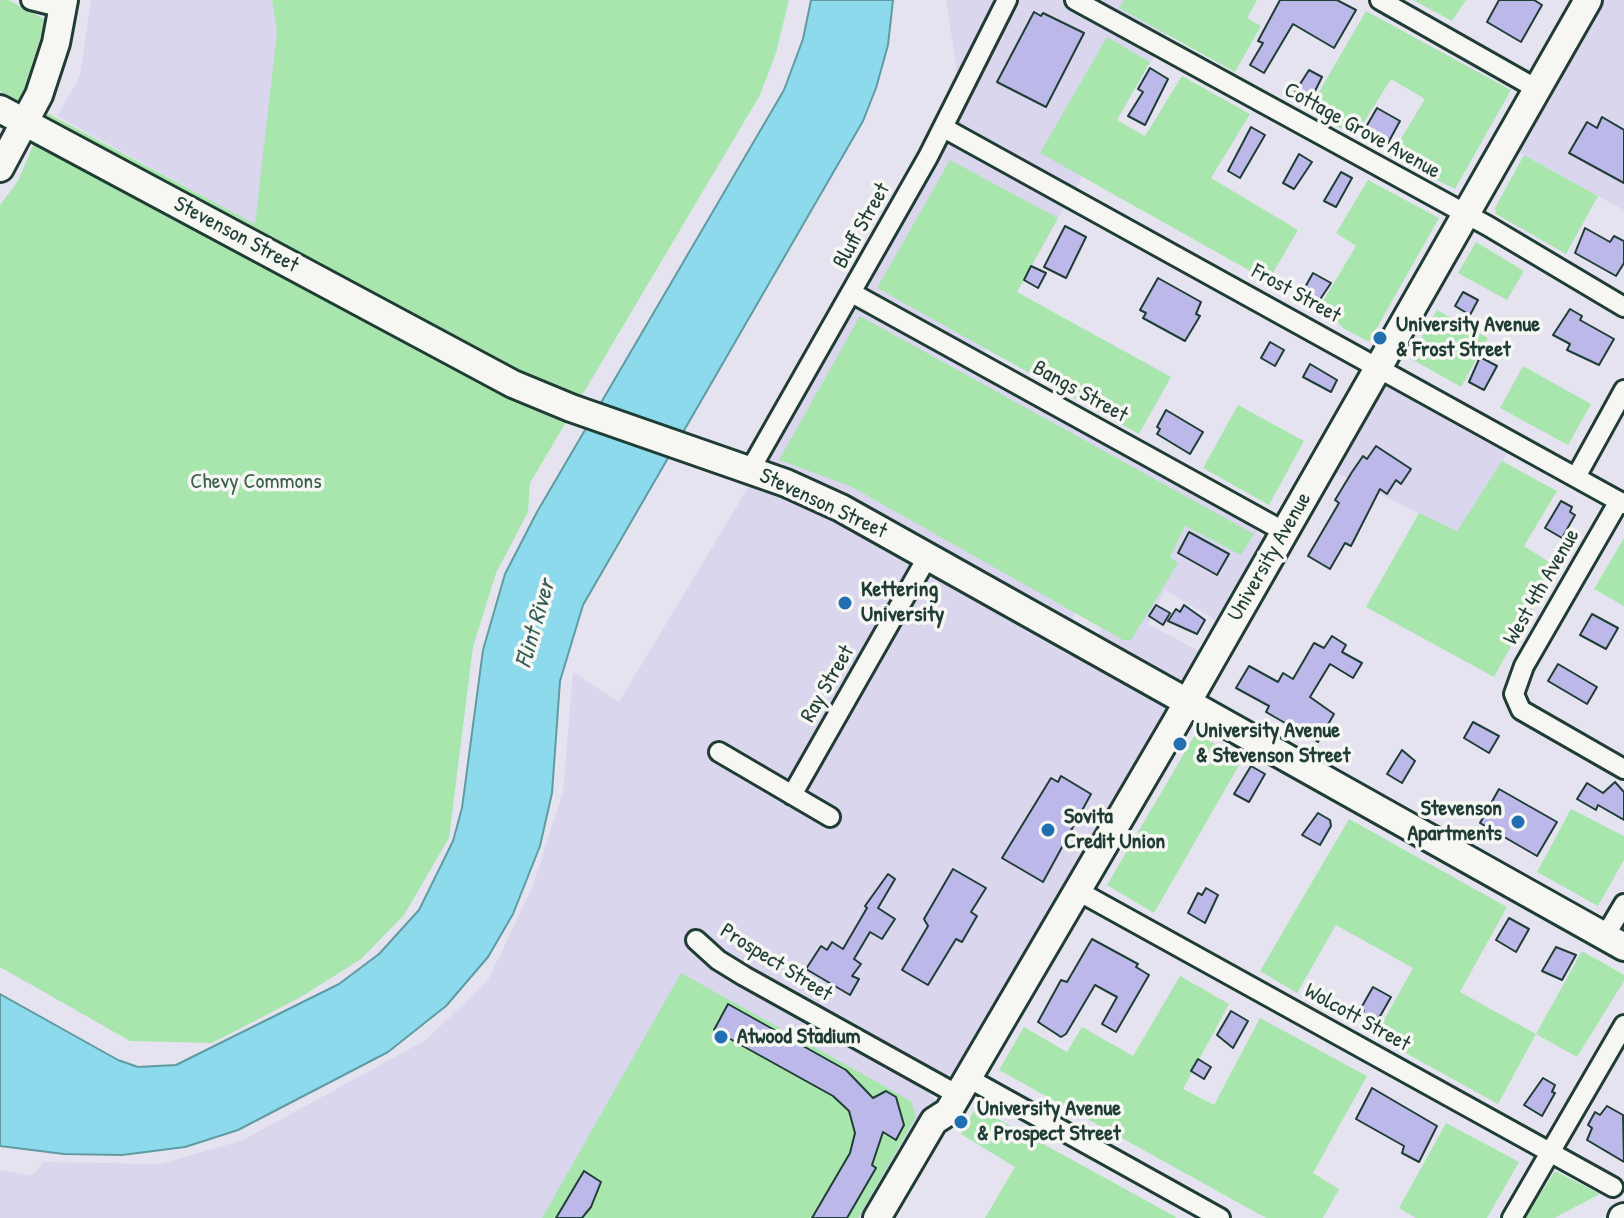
<!DOCTYPE html>
<style>
body{margin:0}
canvas{display:block;background:#e5e3f0}
</style>
<canvas width="1624" height="1218"></canvas>
<script>
const ctx = document.querySelector('canvas').getContext('2d');
ctx.lineJoin = 'round';
function paint(path, color) { ctx.fillStyle = color; ctx.fill(path, 'evenodd'); }
const poly = rows => new Path2D(rows.map(r => 'M' + r).join(''));
function trace(path, color, width, dash) { ctx.strokeStyle = color; ctx.lineWidth = width; ctx.lineCap = dash ? 'butt' : 'round'; ctx.setLineDash(dash || []); ctx.stroke(path); }
function label(font, color, halo, rows, align = 'center') {
  ctx.font = font + ' "Patrick Hand",sans-serif'; ctx.lineWidth = 7; ctx.setLineDash([]); ctx.textBaseline = 'middle'; ctx.strokeStyle = halo; ctx.fillStyle = color; for (const [text, x, y, turn = 0] of rows) {
    ctx.save(); ctx.translate(x, y); ctx.rotate((+turn || 0) * Math.PI / 180); ctx.textAlign = isNaN(turn) ? turn : align; if (halo) ctx.strokeText(text, 0, 0); ctx.fillText(text, 0, 0); ctx.restore();
  }
}
const built = poly([
 [91,0,272,0,277,32,256,225,57,116,80,76],
 [946,0,1187,0,1058,218,973,372,1253,526,1262,538,1217,621,1165,590,1148,624,1199,651,1182,679,1171,681,1095,640,1139,563,1114,548,1068,625,1172,705,948,1080,743,967,734,981,927,1091,936,1101,937,1106,873,1218,0,1218,0,1170,32,1176,43,1162,160,1164,243,1140,426,1040,488,980,532,888,563,792,573,672,619,702,839,337,978,81,957,71],
 [1603,0,1624,0,1624,210,1517,151],
 [1384,385,1508,452,1457,532,1333,471]
]);
const green = poly([
 [0,0,8,0,46,20,21,99,255,224,277,32,272,0,789,0,776,53,760,95,530,483,528,512,496,573,473,647,449,838,404,915,361,959,301,997,212,1043,130,1041,0,967,0,205,18,181,44,119,0,91],
 [1124,0,1257,0,1247,18,1261,26,1235,72,1119,8],
 [1413,0,1466,0,1452,21],
 [1366,11,1511,90,1455,189,1390,157,1425,99,1391,79,1355,136,1308,111],
 [1107,37,1150,62,1117,120,1145,136,1182,76,1250,114,1211,178,1298,230,1268,281,1040,153],
 [1524,155,1598,196,1566,254,1496,214,1495,208],
 [950,160,1058,218,1017,292,1171,377,1139,434,877,288],
 [1368,180,1439,218,1369,342,1343,328,1332,315,1319,308,1356,246,1336,233],
 [1476,242,1524,271,1507,300,1458,273],
 [1437,310,1488,338,1461,387,1410,358],
 [860,316,1254,534,1241,555,1185,526,1170,557,1178,563,1131,640,1123,640,850,486,779,460],
 [1523,366,1591,404,1568,445,1500,408],
 [1238,405,1304,441,1269,505,1203,468],
 [1502,461,1557,491,1524,546,1555,566,1494,677,1366,607,1419,513,1457,531],
 [1624,538,1624,606,1594,589],
 [1196,733,1242,760,1154,913,1107,885],
 [1571,809,1624,836,1624,860,1598,906,1537,872],
 [1349,819,1507,907,1460,992,1536,1034,1582,951,1624,975,1624,981,1577,1057,1536,1034,1498,1104,1375,1036,1413,968,1336,925,1297,993,1260,971],
 [681,973,911,1101,916,1117,858,1218,542,1218],
 [1180,976,1229,1004,1183,1089,1214,1105,1260,1018,1367,1076,1313,1173,1339,1189,1323,1218,1266,1218,999,1070,1024,1027,1067,1052,1082,1027,1133,1056],
 [976,1107,1176,1217,1175,1218,985,1218,1015,1167,961,1134],
 [1446,1123,1519,1162,1487,1218,1416,1218,1399,1208],
 [1555,1171,1600,1194,1554,1218,1525,1218]
]);
const water = poly([
 [811,0,893,0,888,45,876,88,863,121,583,605,560,681,552,793,540,846,513,914,488,957,446,1006,388,1052,238,1130,185,1147,122,1155,64,1154,0,1146,0,994,118,1060,138,1067,176,1065,339,984,379,954,419,910,453,841,462,808,483,650,505,574,537,512,784,90,803,39,811,0]
]);
const building = poly([
 [1280,0,1337,0,1356,10,1334,48,1293,24,1264,73,1250,65,1263,43,1258,41,1280,0],
 [1499,0,1534,0,1542,5,1521,42,1487,22,1499,0],
 [1034,12,1041,16,1043,13,1084,33,1046,107,997,82,1034,12],
 [1150,68,1168,79,1145,125,1128,116,1143,92,1138,89,1150,68],
 [1309,70,1322,77,1310,101,1295,92,1309,70],
 [1377,108,1400,121,1388,143,1366,127,1377,108],
 [1602,117,1624,130,1624,183,1569,153,1587,122,1597,128,1602,117],
 [1251,127,1265,135,1240,178,1228,171,1251,127],
 [1299,154,1312,162,1294,189,1283,183,1299,154],
 [1341,172,1352,178,1336,207,1324,201,1341,172],
 [1065,226,1086,237,1066,278,1044,267,1065,226],
 [1585,228,1610,242,1614,236,1624,241,1624,263,1616,276,1575,253,1585,228],
 [1031,266,1046,273,1038,288,1024,280,1031,266],
 [1313,273,1331,283,1315,307,1299,298,1313,273],
 [1158,278,1201,302,1196,314,1200,316,1185,341,1143,318,1146,313,1140,310,1158,278],
 [1463,292,1478,300,1470,315,1455,306,1463,292],
 [1570,309,1582,316,1580,320,1614,339,1599,365,1567,350,1570,344,1553,335,1570,309],
 [1270,342,1284,350,1275,366,1261,358,1270,342],
 [1480,357,1497,366,1484,390,1469,382,1480,357],
 [1310,364,1337,380,1331,392,1303,377,1310,364],
 [1166,410,1203,432,1190,454,1157,434,1160,429,1157,427,1166,410],
 [1376,446,1411,469,1401,484,1396,480,1387,494,1380,489,1351,546,1345,543,1330,569,1308,556,1339,503,1335,500,1352,472,1363,456,1367,459,1376,446],
 [1561,501,1572,507,1570,512,1575,515,1562,538,1545,528,1561,501],
 [1189,532,1229,554,1217,575,1178,553,1189,532],
 [1156,605,1170,613,1163,625,1149,616,1156,605],
 [1184,605,1205,620,1197,634,1168,621,1176,609,1180,612,1184,605],
 [1592,614,1618,628,1606,649,1580,635,1592,614],
 [1332,636,1346,645,1342,652,1362,663,1353,678,1330,664,1310,697,1334,714,1318,742,1266,712,1269,706,1236,688,1249,666,1278,682,1283,673,1293,679,1314,643,1324,648,1332,636],
 [1558,664,1597,687,1587,704,1548,681,1558,664],
 [1473,722,1499,736,1489,753,1464,738,1473,722],
 [1402,750,1415,761,1402,783,1387,774,1402,750],
 [1251,766,1265,774,1249,802,1234,794,1251,766],
 [1061,776,1091,794,1043,882,1002,858,1051,778,1058,782,1061,776],
 [1615,782,1624,792,1624,820,1598,805,1596,810,1577,799,1587,783,1603,793,1615,782],
 [1499,789,1557,822,1537,856,1480,823,1499,789],
 [1318,813,1330,820,1331,826,1320,845,1302,835,1318,813],
 [953,869,986,888,971,912,977,916,962,942,956,939,928,985,902,970,928,926,924,919,953,869],
 [888,874,895,879,878,908,895,919,882,939,870,932,854,959,861,964,852,976,859,979,850,995,806,969,821,946,827,950,832,942,843,949,867,908,865,906,888,874],
 [1206,888,1218,895,1205,923,1188,913,1198,893,1202,895,1206,888],
 [1509,918,1529,929,1516,952,1496,940,1509,918],
 [1092,939,1138,964,1136,967,1149,975,1116,1032,1102,1024,1117,997,1095,985,1066,1034,1061,1037,1038,1022,1061,980,1067,982,1092,939],
 [1556,947,1576,955,1562,980,1542,971,1556,947],
 [1373,987,1391,997,1379,1018,1375,1016,1372,1021,1361,1015,1364,1010,1361,1008,1373,987],
 [728,1004,846,1070,873,1098,886,1091,896,1097,904,1125,896,1140,883,1132,872,1165,876,1168,847,1218,812,1218,850,1153,855,1133,849,1111,833,1096,714,1030,728,1004],
 [1231,1011,1248,1021,1233,1048,1217,1035,1231,1011],
 [1198,1059,1211,1067,1204,1079,1191,1071,1198,1059],
 [1543,1078,1555,1085,1552,1092,1555,1093,1542,1116,1524,1105,1543,1078],
 [1372,1088,1437,1126,1419,1162,1402,1153,1404,1146,1356,1119,1372,1088],
 [1607,1106,1623,1115,1624,1162,1587,1140,1592,1128,1588,1125,1595,1112,1600,1115,1607,1106],
 [584,1171,601,1182,591,1207,582,1218,556,1218,584,1171]
]);
const street = poly([
 [31,0,63,8],
 [1075,0,1488,226,1624,307],
 [1380,0,1537,89],
 [944,128,1624,504],
 [852,293,1285,532],
 [750,470,928,157,1007,0],
 [1576,477,1624,390],
 [1619,501,1524,666,1514,694,1521,710,1624,769],
 [719,752,830,817],
 [792,795,928,556],
 [1078,891,1613,1187],
 [1605,936,1624,904],
 [696,940,718,960,744,976,958,1095],
 [968,1078,1220,1218],
 [1512,1218,1624,1025]
]);
const secondary = poly([
 [0,109,513,384,571,408,786,483,841,508,1624,947],
 [0,168,39,95,56,43,64,0],
 [877,1218,934,1121,948,1112,1175,724,1588,0],
 [1622,1218,1624,1217]
]);
const markers = [
 [1380,338,8,"#1f6fb2"],
 [845,603,8,"#1f6fb2"],
 [1180,744,8,"#1f6fb2"],
 [1518,822,8,"#1f6fb2"],
 [1048,830,8,"#1f6fb2"],
 [721,1037,8,"#1f6fb2"],
 [961,1122,8,"#1f6fb2"]
];
const streetNames = [
 ["Cottage Grove Avenue",1362,131,29],
 ["Bluff Street",862,226,-61],
 ["Stevenson Street",236,235,28],
 ["Frost Street",1296,294,29],
 ["Bangs Street",1080,392,29],
 ["Stevenson Street",823,504,25],
 ["University Avenue",1270,557,-60],
 ["West 4th Avenue",1542,587,-60],
 ["Ray Street",828,684,-60],
 ["Prospect Street",776,963,32],
 ["Wolcott Street",1357,1018,29]
];
const poiNames = [
 ["University Avenue",1396,325],
 ["& Frost Street",1396,350],
 ["Kettering",861,590],
 ["University",861,615],
 ["University Avenue",1196,731],
 ["& Stevenson Street",1196,756],
 ["Stevenson",1502,809,"right"],
 ["Apartments",1502,834,"right"],
 ["Sovita",1064,817],
 ["Credit Union",1064,842],
 ["Atwood Stadium",737,1037],
 ["University Avenue",977,1109],
 ["& Prospect Street",977,1134]
];
const parkNames = [
 ["Chevy Commons",256,482]
];
const waterNames = [
 ["Flint River",536,624,-74]
];
paint(built, '#d9d6ee');
paint(green, '#a8e6ae');
paint(water, '#8ddaec');
trace(water, '#619ba2', 2);
paint(building, '#bcb8ea');
trace(building, '#1f3d34', 2);
trace(street, '#1f3d34', 24);
trace(secondary, '#1f3d34', 32);
trace(street, '#f6f6f2', 18);
trace(secondary, '#f6f6f2', 26);
for (const [x, y, r, color] of markers) { const dot = new Path2D(); dot.arc(x, y, r, 0, 2 * Math.PI); ctx.fillStyle = color; ctx.fill(dot); trace(dot, '#f6f6f2', 3); }
label('22px', '#1f3d34', '#f6f6f2', streetNames);
label('bold 22px', '#1f3d34', '#f6f6f2', poiNames, 'left');
label('22px', '#3a5f4c', '#f6f6f2', parkNames);
label('italic 24px', '#355c59', '#f6f6f2', waterNames);
</script>
